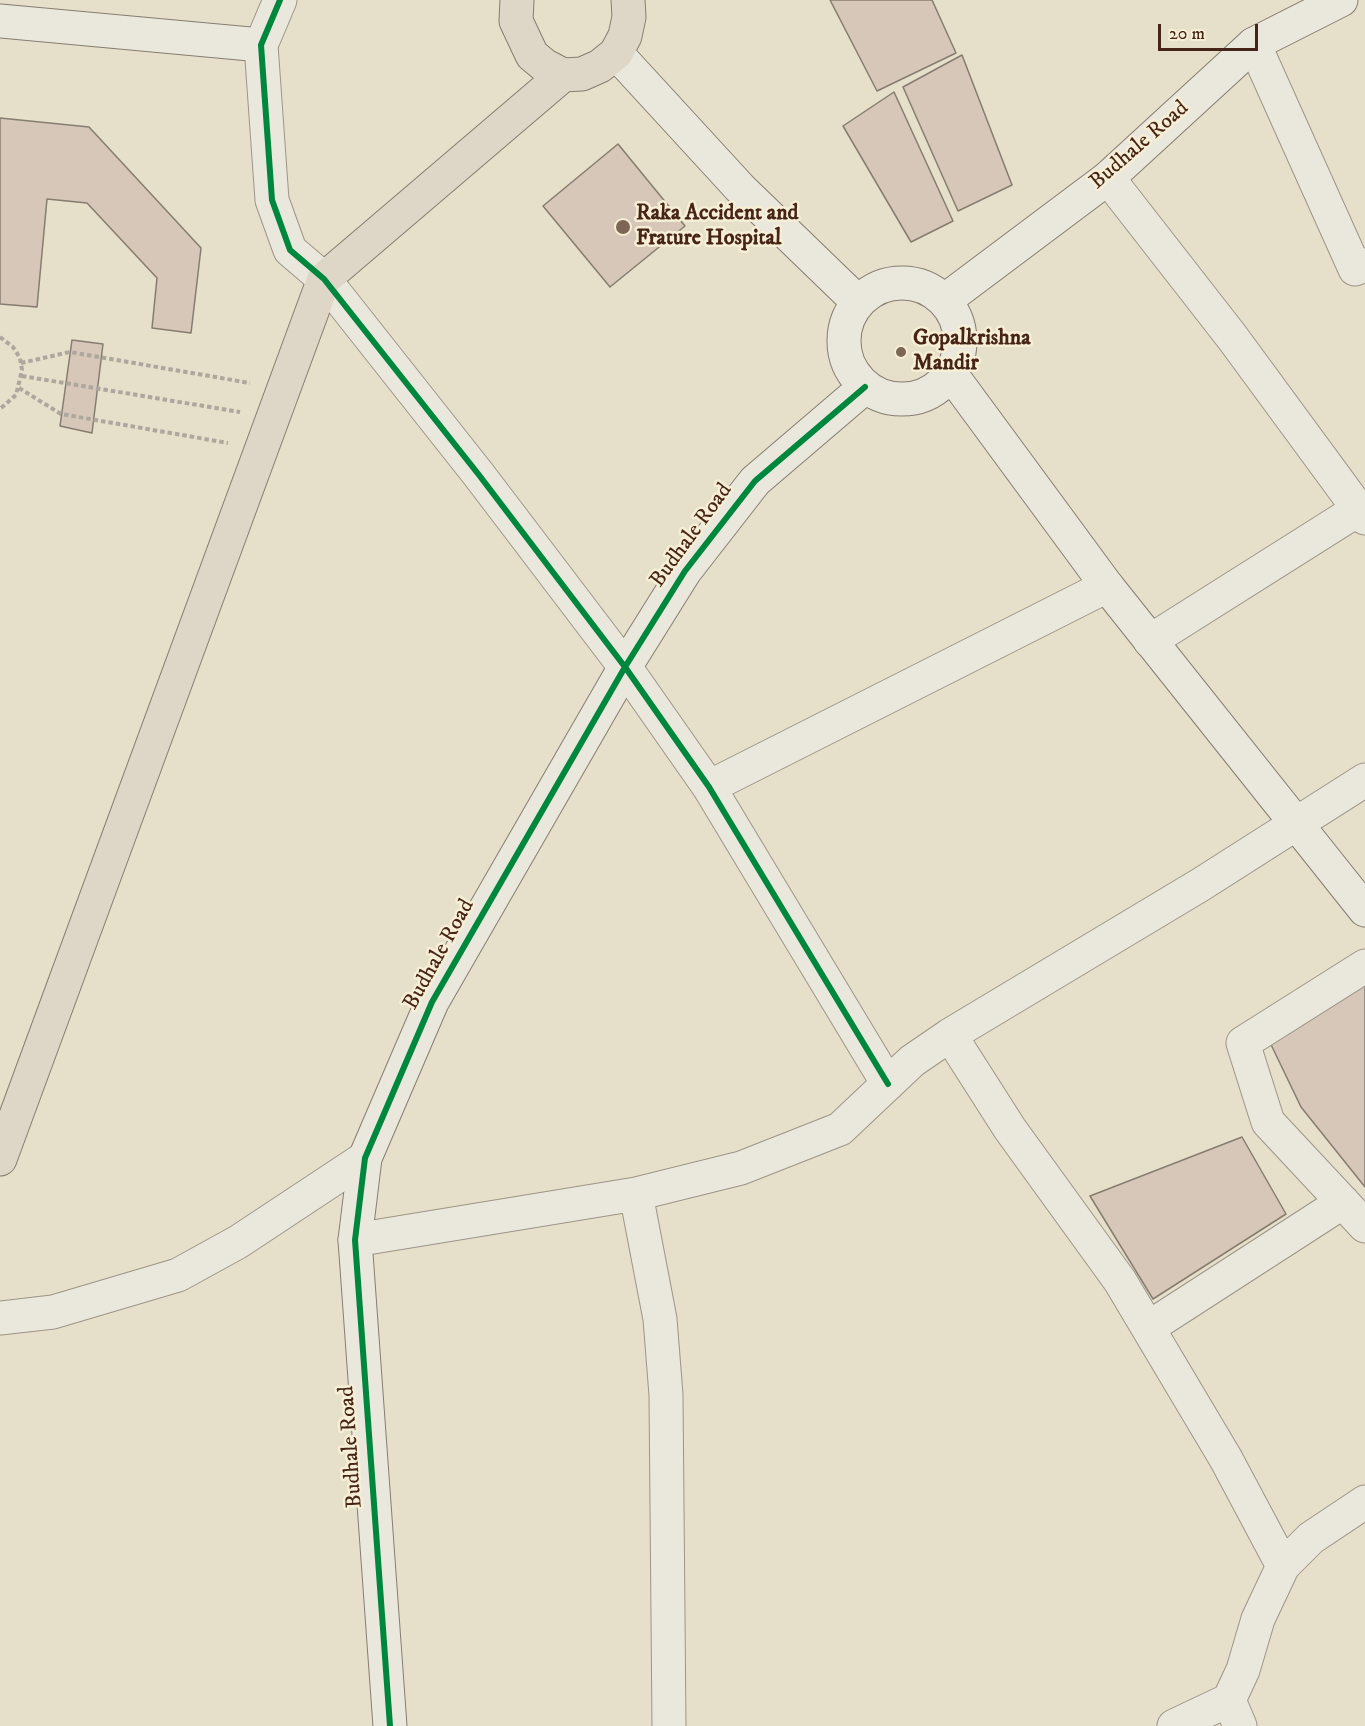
<!DOCTYPE html>
<style>
body{margin:0}
#map{position:relative;width:1365px;height:1726px;overflow:hidden;background:#e6dfca;font-family:"IM FELL DW Pica",serif}
canvas{display:block}
.scale{position:absolute;left:1158px;top:24px;width:100px;height:27px;box-sizing:border-box;border:3px solid #462518;border-top:0;padding-left:8px;font-size:18px;line-height:21px;white-space:nowrap;color:#462518;-webkit-text-stroke:4px #f6eed5;paint-order:stroke}
</style>
<div id="map">
<canvas width="1365" height="1726"></canvas>
<div class="scale">20 m</div>
</div>
<script>
const ctx = document.querySelector('canvas').getContext('2d');
ctx.lineJoin = 'round';
function paint(path, color) { ctx.fillStyle = color; ctx.fill(path, 'evenodd'); }
const poly = rows => new Path2D(rows.map(r => 'M' + r).join(''));
function trace(path, color, width, dash) { ctx.strokeStyle = color; ctx.lineWidth = width; ctx.lineCap = dash ? 'butt' : 'round'; ctx.setLineDash(dash || []); ctx.stroke(path); }
function label(font, color, halo, rows, align = 'center') {
  ctx.font = font + ' "IM FELL DW Pica",serif'; ctx.lineWidth = 5; ctx.setLineDash([]); ctx.textBaseline = 'middle'; ctx.strokeStyle = halo; ctx.fillStyle = color; for (const [text, x, y, turn = 0] of rows) {
    ctx.save(); ctx.translate(x, y); ctx.rotate((+turn || 0) * Math.PI / 180); ctx.textAlign = isNaN(turn) ? turn : align; if (halo) ctx.strokeText(text, 0, 0); ctx.fillText(text, 0, 0); ctx.restore();
  }
}
const building = poly([
 [830,0,932,0,956,53,877,91,830,0],
 [962,55,1012,185,958,211,903,87,962,55],
 [894,92,953,221,911,242,843,126,894,92],
 [0,118,89,127,201,248,191,333,152,328,157,278,87,203,47,199,37,307,0,304,0,118],
 [618,144,685,226,610,287,543,206,618,144],
 [72,340,103,344,92,433,60,426,72,340],
 [1365,966,1365,1187,1301,1107,1264,1030,1365,966],
 [1242,1137,1286,1214,1153,1299,1090,1196,1242,1137]
]);
const path = poly([
 [0,337,13,347,20,358,22,370,16,395,0,409],
 [21,363,70,352,250,383],
 [22,376,240,412],
 [19,388,61,414,228,443]
]);
const street = poly([
 [280,0,261,45,272,200,290,250,324,279,479,475,625,667,709,787,888,1084],
 [1254,44,1355,269,1365,265],
 [1108,178,1232,337,1365,518],
 [1150,641,1359,509],
 [709,787,1107,586],
 [1365,966,1243,1043,1268,1122,1365,1226],
 [950,1035,1010,1129,1120,1281,1226,1459,1283,1566,1311,1538,1365,1502],
 [636,1194,660,1319,666,1395,669,1726],
 [355,1240,636,1194,741,1168,840,1129,912,1061,950,1035,1200,885,1365,780],
 [0,1318,53,1312,178,1275,238,1242,365,1158],
 [1148,1328,1343,1202],
 [1229,1700,1240,1726],
 [1174,1726,1229,1700,1243,1670,1258,1619,1283,1566]
]);
const secondary = poly([
 [0,21,261,45],
 [616,53,740,188,858,302],
 '844 341a58 58 0 1 1 116 0a58 58 0 1 1-116 0Z',
 [944,301,1108,178,1254,44,1341,0],
 [951,374,1107,586,1365,910],
 [390,1726,355,1240,365,1158,432,1002,625,667,685,571,755,481,865,387]
]);
const highway = poly([
 [517,0,516,21,532,55,544,65,563,75,582,74,600,66,616,53,625,36,629,17,628,0],
 [0,1159,324,279,563,75]
]);
const cycleway = poly([
 [280,0,261,45,272,200,290,250,324,279,479,475,625,667,709,787,888,1084],
 [390,1726,355,1240,365,1158,432,1002,625,667,685,571,755,481,865,387]
]);
const markers = [
 [623,227,8,"#7e6656"],
 [901,352,6,"#7e6656"]
];
const streetNames = [
 ["Budhale Road",1140,146,-41],
 ["Budhale Road",692,536,-54],
 ["Budhale Road",440,955,-61],
 ["Budhale Road",352,1447,-94]
];
const poiNames = [
 ["Raka Accident and",636,214],
 ["Frature Hospital",636,239],
 ["Gopalkrishna",913,339],
 ["Mandir",913,364]
];
paint(building, '#d6c7b8');
trace(building, '#867d70', 1.5);
trace(street, '#9d9587', 35);
trace(secondary, '#867d70', 35);
trace(highway, '#867d70', 35);
trace(path, '#ada79e', 4, [4.5, 3]);
trace(street, '#eae7dd', 33);
trace(secondary, '#eae7dd', 33);
trace(highway, '#ded6c7', 33);
trace(cycleway, '#00873e', 6);
for (const [x, y, r, color] of markers) { const dot = new Path2D(); dot.arc(x, y, r, 0, 2 * Math.PI); ctx.fillStyle = color; ctx.fill(dot); trace(dot, '#f6eed5', 2); }
label('22px', '#462518', '#f6eed5', streetNames);
label('bold 22px', '#462518', '#f6eed5', poiNames, 'left');
</script>
